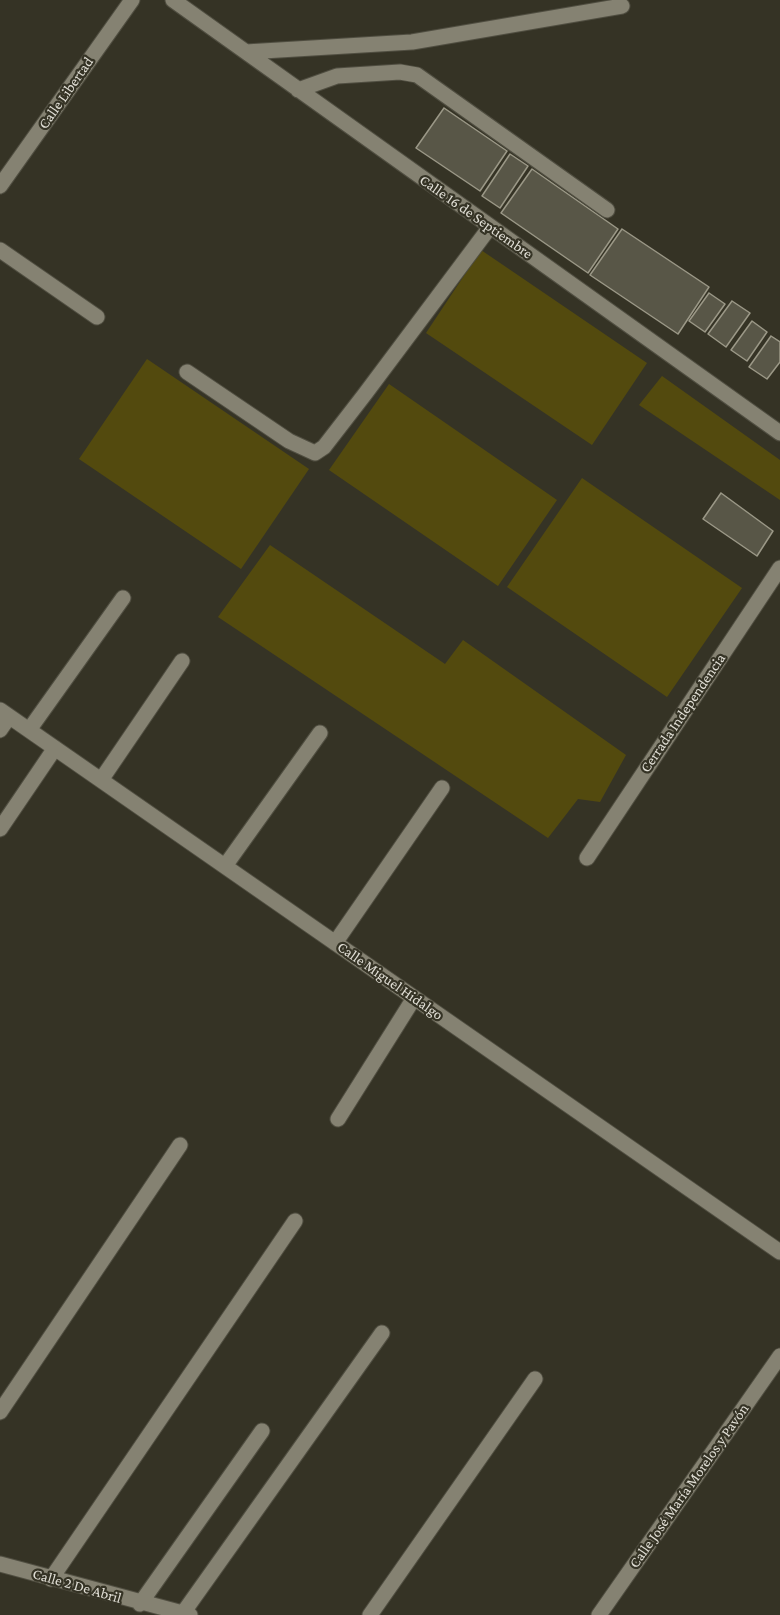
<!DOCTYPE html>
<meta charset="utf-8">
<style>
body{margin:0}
canvas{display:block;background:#353325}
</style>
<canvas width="780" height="1615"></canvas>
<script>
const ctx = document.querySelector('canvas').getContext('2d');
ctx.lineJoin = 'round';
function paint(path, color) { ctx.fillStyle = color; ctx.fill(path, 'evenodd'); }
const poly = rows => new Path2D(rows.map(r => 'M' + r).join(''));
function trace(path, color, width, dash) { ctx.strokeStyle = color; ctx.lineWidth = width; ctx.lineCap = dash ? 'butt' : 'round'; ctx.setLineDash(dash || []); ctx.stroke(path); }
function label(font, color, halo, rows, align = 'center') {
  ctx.font = font + ' "Crimson Pro",serif'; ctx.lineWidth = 4.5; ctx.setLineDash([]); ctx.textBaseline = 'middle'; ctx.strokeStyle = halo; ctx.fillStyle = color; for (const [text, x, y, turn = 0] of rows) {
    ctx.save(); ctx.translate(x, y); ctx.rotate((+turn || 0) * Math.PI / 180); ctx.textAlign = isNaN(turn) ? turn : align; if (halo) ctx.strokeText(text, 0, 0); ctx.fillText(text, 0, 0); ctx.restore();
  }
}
const green = poly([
 [481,250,647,363,592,445,426,333],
 [147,359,309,469,241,569,79,459],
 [662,376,780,460,780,500,639,405],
 [389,384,557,500,498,586,329,470],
 [582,478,742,588,667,697,507,587],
 [270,545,445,664,463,640,626,755,600,802,578,799,548,838,218,617]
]);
const building = poly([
 [444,108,507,151,480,191,416,148,444,108],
 [510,154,528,166,500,208,482,196,510,154],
 [532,169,618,229,588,273,501,213,532,169],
 [622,229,709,287,678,334,590,275,622,229],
 [709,293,725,304,705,332,689,321,709,293],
 [732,301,750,313,726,347,708,334,732,301],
 [752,321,767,332,747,361,731,350,752,321],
 [771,336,780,342,780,362,767,379,749,367,771,336],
 [721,493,773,531,757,556,703,519,721,493]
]);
const street = poly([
 [173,0,780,433],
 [246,52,412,42,622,6],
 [298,90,337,76,400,72,417,75,607,210],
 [0,186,132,0],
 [0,250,97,317],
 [187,372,289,441,315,453,324,447,365,394,490,227],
 [0,710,780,1252],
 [0,730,9,717],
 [29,730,123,598],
 [101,780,182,661],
 [0,829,55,748],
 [587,858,780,568],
 [225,866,320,733],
 [335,943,442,788],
 [338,1119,414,998],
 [0,1412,180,1145],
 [0,1564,190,1615],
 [51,1579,295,1221],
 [140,1604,262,1431],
 [183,1613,382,1333],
 [370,1615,535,1379]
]);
const secondary = poly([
 [599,1615,780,1356]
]);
const streetNames = [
 ["Calle Libertad",66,93,-55],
 ["Calle 16 de Septiembre",476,217,35],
 ["Cerrada Independencia",683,713,-56],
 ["Calle Miguel Hidalgo",390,981,35],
 ["Calle José María Morelos y Pavón",689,1486,-55],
 ["Calle 2 De Abril",77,1586,16]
];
paint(green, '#534a0e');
paint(building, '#585647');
trace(building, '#9b9887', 1.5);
trace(street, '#504e41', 17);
trace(secondary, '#504e41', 17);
trace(street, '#858272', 15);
trace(secondary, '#858272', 15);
label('15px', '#e0ded5', '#353325', streetNames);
</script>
